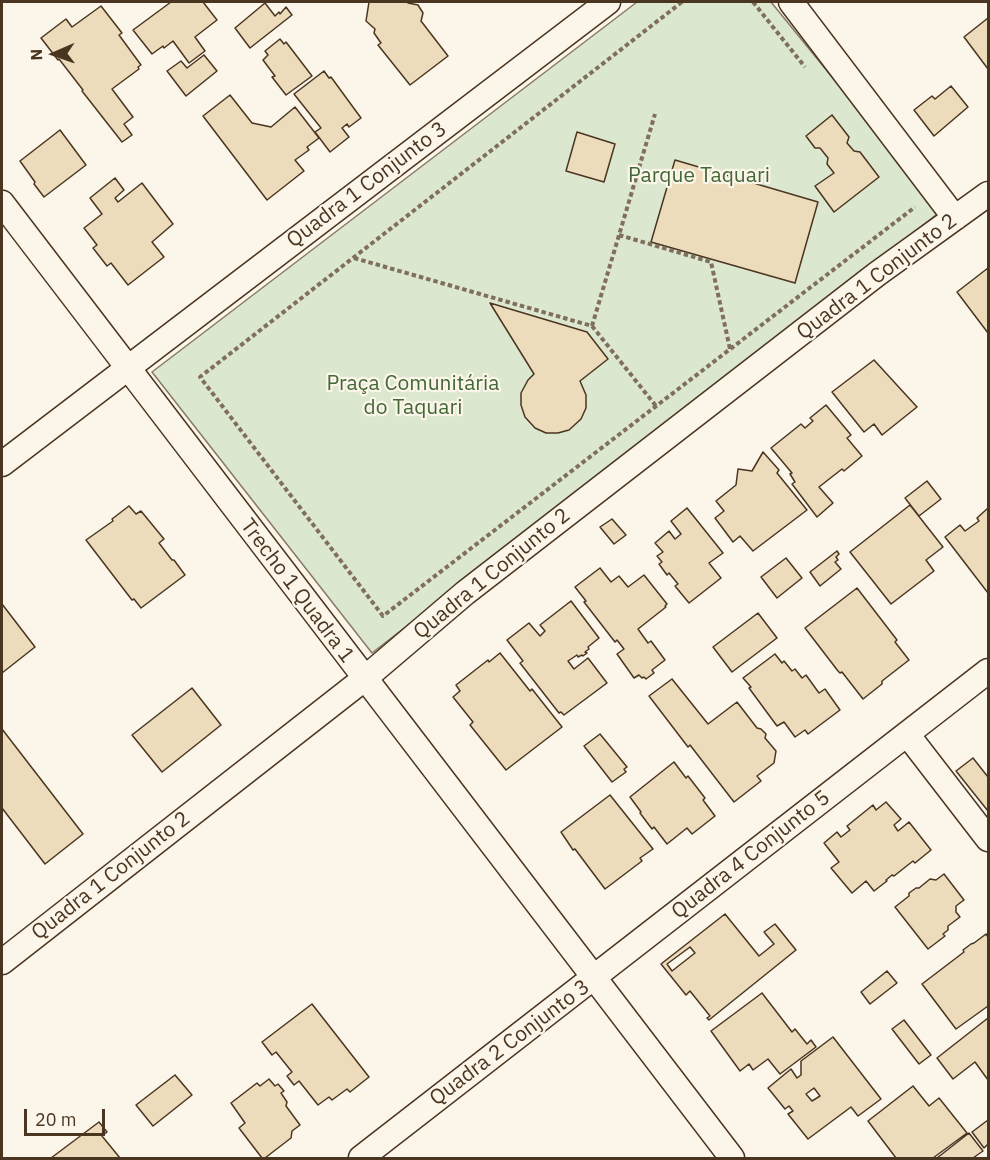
<!DOCTYPE html>
<meta charset="utf-8">
<style>
body{margin:0}
#map{position:relative;width:990px;height:1160px;overflow:hidden;background:#fbf6e9;font-family:"IBM Plex Sans",sans-serif}
canvas{display:block}
.frame{position:absolute;inset:0;border:3px solid #4a3520;pointer-events:none}
.north{position:absolute;left:24px;top:24px;width:60px;height:60px;-webkit-text-stroke:4px #fbf6e9;paint-order:stroke;rotate:268deg;font-size:16px;font-weight:700;line-height:24px;text-align:center;color:#4a3520}
.north::after{content:'';display:block;margin:auto;width:21px;height:27px;background:#4a3520;clip-path:polygon(50% 0,100% 100%,50% 72%,0 100%)}
.scale{position:absolute;left:24px;top:1109px;width:81px;height:27px;box-sizing:border-box;border:3px solid #4a3520;border-top:0;padding-left:8px;font-size:18px;line-height:21px;white-space:nowrap;color:#4a3520;-webkit-text-stroke:4px #fbf6e9;paint-order:stroke}
</style>
<div id="map">
<canvas width="990" height="1160"></canvas>
<div class="frame"></div>
<div class="north">N</div>
<div class="scale">20 m</div>
</div>
<script>
const ctx = document.querySelector('canvas').getContext('2d');
ctx.lineJoin = 'round';
function paint(path, color) { ctx.fillStyle = color; ctx.fill(path, 'evenodd'); }
const poly = rows => new Path2D(rows.map(r => 'M' + r).join(''));
function trace(path, color, width, dash) { ctx.strokeStyle = color; ctx.lineWidth = width; ctx.lineCap = dash ? 'butt' : 'round'; ctx.setLineDash(dash || []); ctx.stroke(path); }
function label(font, color, halo, rows, align = 'center') {
  ctx.font = font + ' "IBM Plex Sans",sans-serif'; ctx.lineWidth = 4.5; ctx.setLineDash([]); ctx.textBaseline = 'middle'; ctx.strokeStyle = halo; ctx.fillStyle = color; for (const [text, x, y, turn = 0] of rows) {
    ctx.save(); ctx.translate(x, y); ctx.rotate((+turn || 0) * Math.PI / 180); ctx.textAlign = isNaN(turn) ? turn : align; if (halo) ctx.strokeText(text, 0, 0); ctx.fillText(text, 0, 0); ctx.restore();
  }
}
const green = poly([
 [637,2,771,2,941,211,372,653,152,372,637,2]
]);
const building = poly([
 [171,2,203,2,217,20,195,37,205,51,189,63,173,41,164,48,163,46,152,54,133,30,171,2],
 [369,2,409,2,408,3,418,5,423,13,421,21,448,56,410,85,378,45,381,43,374,33,375,29,366,21,369,2],
 [265,3,275,16,279,12,280,14,286,7,292,15,250,48,235,28,265,3],
 [101,6,122,33,119,35,141,65,138,67,139,69,112,89,133,117,124,124,132,135,122,142,82,91,83,90,59,59,58,60,41,38,66,19,72,27,101,6],
 [988,18,988,69,964,37,988,18],
 [280,39,284,44,286,42,312,76,286,95,272,77,275,76,263,60,268,55,265,51,280,39],
 [204,55,217,71,186,96,167,71,181,61,187,68,204,55],
 [324,71,329,78,331,77,361,118,349,127,347,124,342,128,349,137,330,152,315,132,321,128,294,94,324,71],
 [951,86,968,107,934,136,914,110,932,96,935,99,951,86],
 [230,95,252,123,271,127,295,107,319,138,307,147,309,150,295,160,304,171,267,200,203,116,230,95],
 [832,115,849,137,847,143,854,151,860,152,879,177,834,212,815,186,834,173,827,164,828,158,820,148,815,148,806,136,832,115],
 [60,130,86,165,44,197,34,184,35,182,20,161,60,130],
 [577,132,615,144,604,182,566,171,577,132],
 [675,160,818,202,795,283,651,242,675,160],
 [115,178,124,190,115,198,118,202,142,183,173,224,152,242,164,257,128,285,111,263,107,266,93,248,97,245,84,228,102,214,90,198,115,178],
 [988,268,988,333,957,292,988,268],
 [490,303,587,332,608,359,580,381,586,395,586,408,581,419,569,430,558,433,546,433,535,428,525,417,521,405,521,393,528,380,534,374,490,303],
 [874,360,917,407,882,435,874,424,864,432,832,392,874,360],
 [826,405,851,435,847,438,862,456,844,471,842,469,819,487,833,503,817,517,792,484,795,482,790,474,792,473,771,448,801,424,805,428,813,421,810,418,826,405],
 [763,452,779,470,777,473,807,510,753,551,740,536,733,542,715,518,724,511,716,501,736,485,738,469,752,471,763,452],
 [927,481,941,499,919,516,905,498,927,481],
 [910,505,943,547,926,560,934,571,891,604,850,552,910,505],
 [129,506,136,514,141,511,164,539,159,543,172,560,174,560,185,575,141,608,134,599,132,600,86,540,113,521,112,519,129,506],
 [687,508,723,553,709,563,721,578,689,603,675,586,678,584,669,573,667,575,659,564,662,562,657,556,663,552,655,543,669,531,675,539,681,534,671,521,687,508],
 [988,508,988,593,945,537,960,525,965,531,979,521,977,518,988,508],
 [612,519,626,535,614,544,600,527,612,519],
 [837,551,839,554,836,557,838,560,835,562,841,569,820,586,810,572,837,551],
 [786,558,802,578,777,598,761,577,786,558],
 [600,568,611,582,619,576,628,587,644,575,667,604,665,606,666,607,638,629,648,643,651,641,665,660,652,670,654,673,646,679,644,677,642,678,639,675,634,678,617,654,624,649,617,640,615,642,584,602,586,601,575,587,600,568],
 [857,588,897,640,895,642,909,660,882,681,882,684,863,699,842,672,840,673,838,671,805,628,857,588],
 [571,601,599,638,588,647,589,649,585,652,587,653,583,656,582,655,578,657,577,655,568,661,574,669,588,658,607,683,564,715,561,712,559,713,520,663,523,661,507,640,529,623,540,636,545,631,540,625,571,601],
 [2,604,35,647,2,673,2,604],
 [758,613,777,638,732,672,713,647,758,613],
 [500,653,530,691,532,689,562,727,506,770,470,725,473,722,453,697,460,691,456,685,488,660,489,662,500,653],
 [775,654,782,663,784,661,792,671,795,669,802,678,806,675,819,693,825,689,840,710,808,734,805,730,795,737,784,722,777,726,749,688,751,687,743,678,775,654],
 [672,679,708,724,737,702,757,728,761,729,766,734,765,738,776,751,774,763,757,776,761,781,734,802,690,745,688,747,649,696,672,679],
 [192,688,221,725,162,772,132,735,192,688],
 [2,729,83,834,45,864,2,808,2,729],
 [600,734,627,767,624,769,626,772,612,782,584,746,600,734],
 [973,758,988,777,988,811,956,771,973,758],
 [674,762,686,778,688,776,705,798,703,800,715,816,692,834,687,828,667,844,654,827,652,829,640,813,641,812,630,797,674,762],
 [610,795,653,849,640,858,642,861,605,889,575,849,573,850,561,832,610,795],
 [886,802,901,819,894,825,898,831,909,822,931,850,915,863,913,861,894,876,892,875,886,880,887,881,874,891,866,881,852,893,831,868,839,862,824,843,837,832,841,837,850,830,847,826,873,805,876,810,886,802],
 [944,874,964,900,956,906,956,912,960,917,948,926,948,930,943,934,945,936,928,949,895,907,909,896,909,893,916,888,919,888,930,879,936,880,944,874],
 [725,914,759,956,774,944,764,932,775,924,796,950,709,1020,707,1018,710,1016,690,991,686,995,661,964,725,914],
 [690,947,695,953,672,971,667,964,690,947],
 [986,934,988,937,988,1006,956,1029,922,984,964,952,963,950,971,944,974,943,986,934],
 [887,971,897,983,870,1004,861,992,887,971],
 [762,993,792,1032,795,1029,807,1044,811,1040,816,1047,780,1074,768,1059,753,1070,749,1064,740,1071,711,1031,762,993],
 [312,1004,369,1077,350,1092,347,1089,332,1100,329,1097,318,1105,299,1081,294,1085,287,1076,292,1072,276,1052,272,1055,262,1042,312,1004],
 [988,1018,988,1080,975,1062,953,1079,937,1058,988,1018],
 [904,1020,931,1055,919,1064,892,1029,904,1020],
 [833,1037,881,1099,858,1116,851,1107,808,1139,788,1114,793,1111,789,1106,785,1109,768,1088,791,1069,797,1078,801,1075,801,1061,833,1037],
 [814,1088,820,1096,812,1101,806,1094,814,1088],
 [175,1075,192,1095,153,1126,136,1105,175,1075],
 [269,1079,275,1086,278,1084,284,1091,281,1093,287,1102,286,1106,300,1125,292,1131,291,1138,265,1158,262,1158,239,1128,245,1123,231,1103,257,1083,260,1086,269,1079],
 [913,1086,929,1106,939,1098,967,1133,933,1158,896,1158,868,1121,913,1086],
 [988,1120,988,1144,984,1148,972,1132,988,1120],
 [99,1122,107,1132,102,1136,120,1158,51,1158,99,1122],
 [969,1133,983,1151,973,1158,937,1158,969,1133]
]);
const path = poly([
 [682,2,200,377,383,616,915,207],
 [753,2,805,67],
 [619,235,711,262,730,349],
 [354,258,592,326,656,406],
 [592,326,655,114]
]);
const street = poly([
 [791,2,955,218],
 [2,203,732,1158],
 [2,464,608,2],
 [907,734,988,839],
 [2,962,364,679,465,593,877,274,988,194],
 [361,1158,988,671]
]);
const parkNames = [
 ["Parque Taquari",699,176],
 ["Praça Comunitária",413,384],
 ["do Taquari",413,408]
];
const streetNames = [
 ["Quadra 1 Conjunto 3",367,185,-37],
 ["Quadra 1 Conjunto 2",877,277,-37],
 ["Quadra 1 Conjunto 2",492,574,-39],
 ["Trecho 1 Quadra 1",297,591,53],
 ["Quadra 4 Conjunto 5",751,855,-38],
 ["Quadra 1 Conjunto 2",111,876,-38],
 ["Quadra 2 Conjunto 3",510,1043,-37]
];
paint(green, '#dce7d0');
trace(green, '#887966', 1.5);
paint(building, '#ecdcbc');
trace(building, '#4a3520', 1.5);
trace(street, '#4a3520', 27);
trace(path, '#7f6f5c', 4, [4.5, 3]);
trace(street, '#fbf6e9', 24);
label('21px', '#436837', '#fbf6e9', parkNames);
label('21px', '#4a3520', '#fbf6e9', streetNames);
</script>
